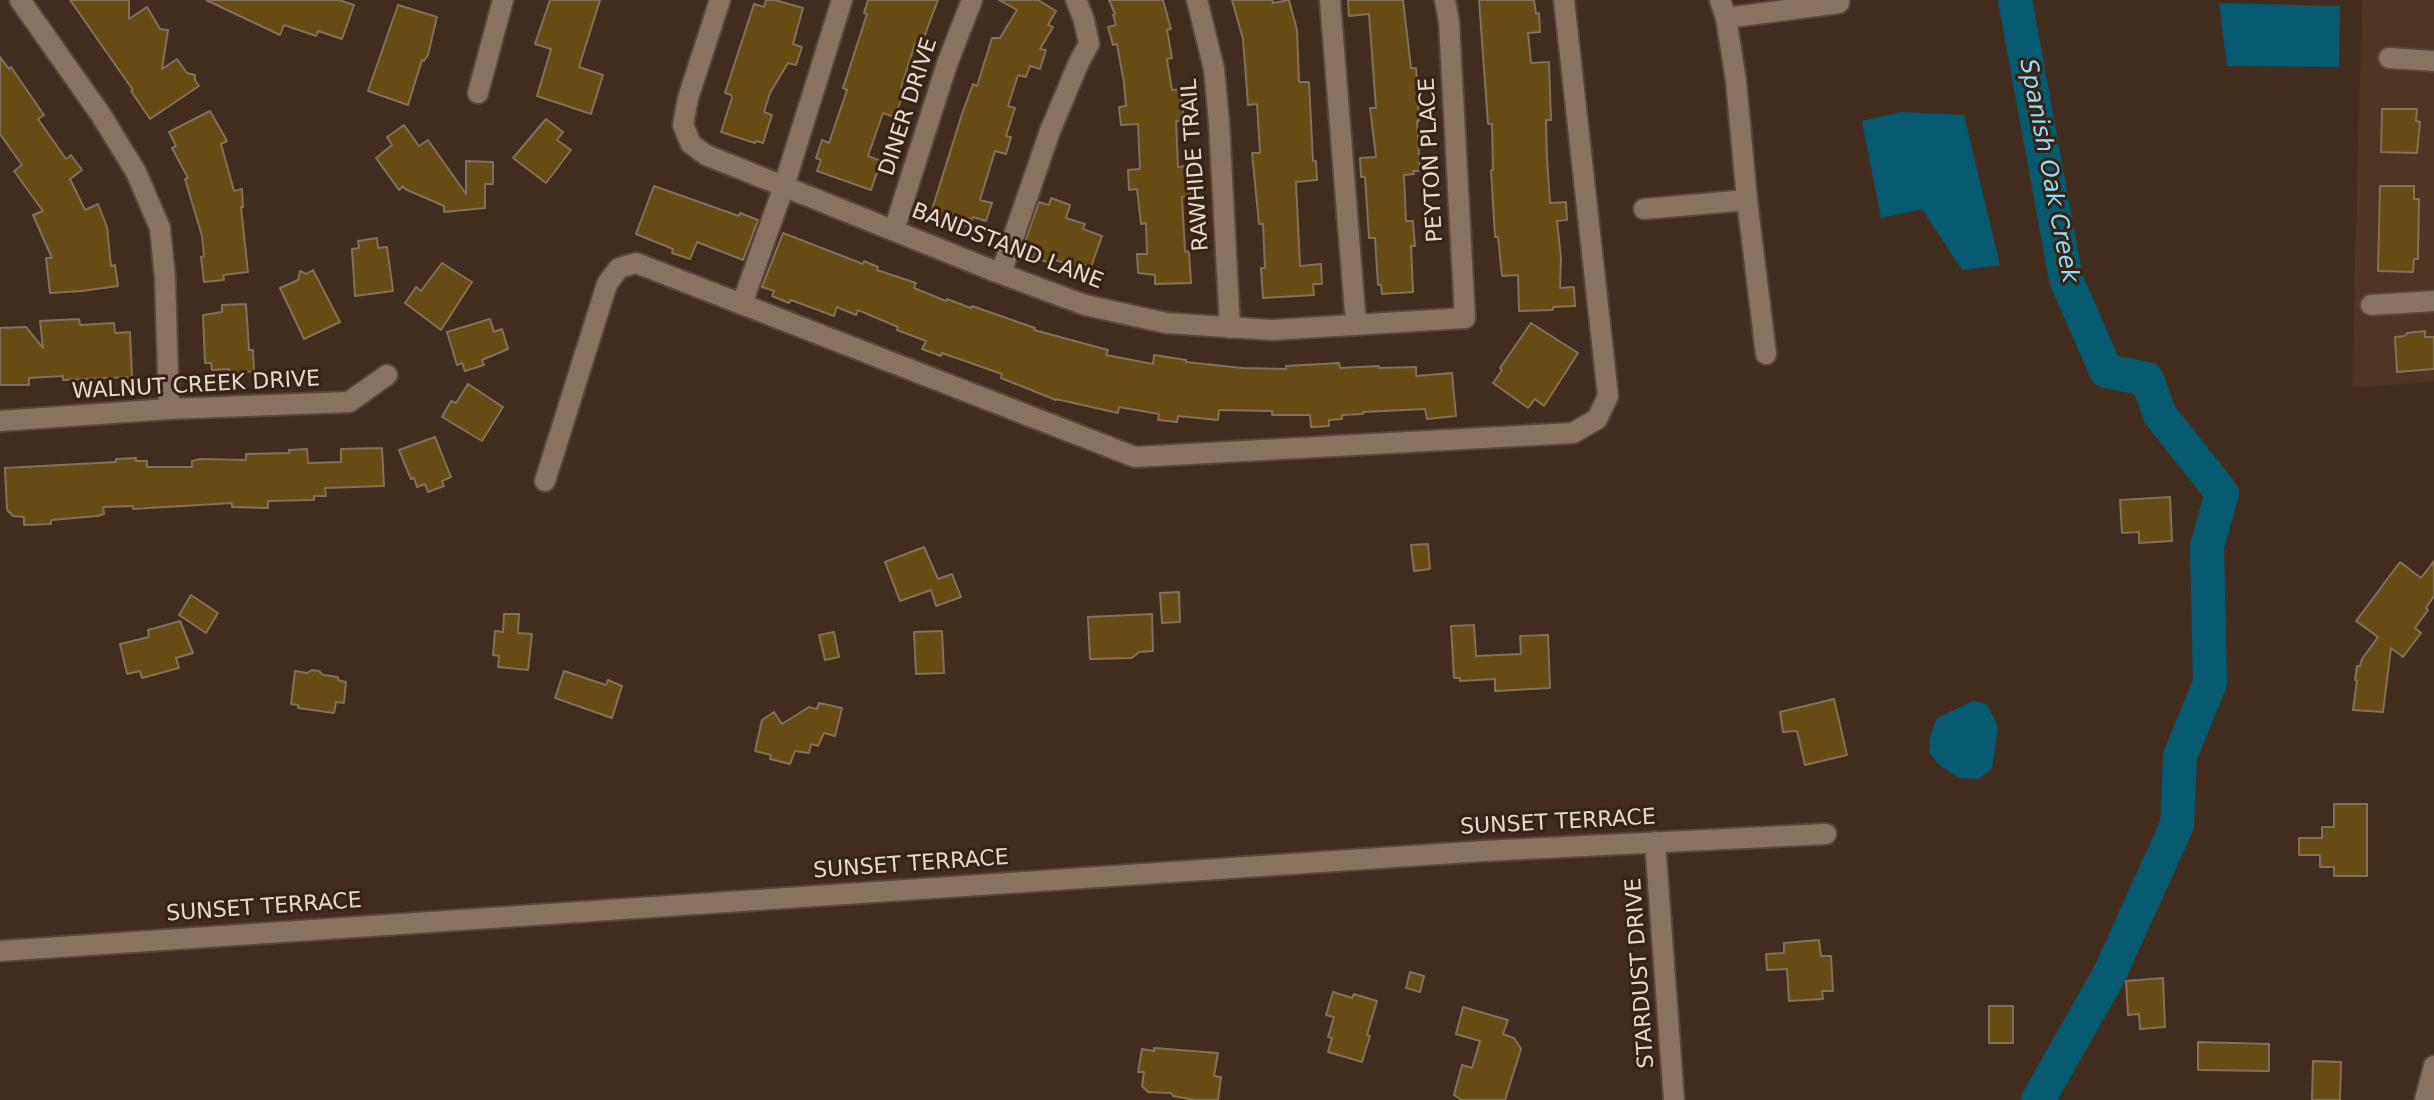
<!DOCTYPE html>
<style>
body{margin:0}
canvas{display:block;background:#412c1e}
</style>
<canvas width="2434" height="1100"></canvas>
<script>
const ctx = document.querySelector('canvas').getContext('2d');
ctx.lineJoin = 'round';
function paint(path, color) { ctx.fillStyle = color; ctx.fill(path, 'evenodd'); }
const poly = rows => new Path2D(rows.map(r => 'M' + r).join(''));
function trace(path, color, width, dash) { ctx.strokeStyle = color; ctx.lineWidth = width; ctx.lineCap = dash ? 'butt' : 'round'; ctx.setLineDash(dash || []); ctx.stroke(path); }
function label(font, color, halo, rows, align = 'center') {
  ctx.font = font + ' "DejaVu Sans",sans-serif'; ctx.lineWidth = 6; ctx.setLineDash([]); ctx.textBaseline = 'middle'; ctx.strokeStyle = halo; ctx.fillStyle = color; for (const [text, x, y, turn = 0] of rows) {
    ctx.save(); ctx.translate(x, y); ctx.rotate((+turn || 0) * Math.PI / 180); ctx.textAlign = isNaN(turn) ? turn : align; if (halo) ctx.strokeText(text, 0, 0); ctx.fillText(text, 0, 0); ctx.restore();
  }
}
const built = poly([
 [2362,0,2434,0,2434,382,2352,387]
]);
const water = poly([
 [2219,3,2340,6,2339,67,2227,66],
 [1901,112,1964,115,2000,265,1962,270,1922,209,1881,218,1862,121],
 [1973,701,1987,704,1998,727,1992,768,1979,779,1959,778,1938,764,1929,752,1930,737,1937,718]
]);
const river = poly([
 [2015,0,2066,279,2106,371,2147,379,2160,415,2222,493,2207,546,2210,683,2180,756,2177,825,2109,975,2038,1100]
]);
const building = poly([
 [70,0,129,0,129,19,147,7,160,29,168,30,162,69,177,59,187,73,195,75,195,80,199,86,150,119,131,91,133,90,70,0],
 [206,0,339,0,354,5,342,39,318,31,316,36,284,25,280,35,206,0],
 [550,0,600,0,579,67,603,75,591,114,537,96,551,49,535,44,550,0],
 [766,0,775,0,803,8,793,44,802,47,796,65,788,63,770,93,764,112,772,115,763,143,756,141,755,143,721,132,732,98,731,95,725,93,754,4,764,7,766,0],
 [868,0,938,0,921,45,915,44,901,88,905,89,895,117,883,113,868,156,881,161,871,190,817,171,821,160,816,158,822,140,829,143,847,90,843,88,867,14,864,13,868,0],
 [999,0,1038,0,1056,11,1048,25,1053,27,1040,49,1046,50,1040,69,1030,66,1026,77,1018,75,1008,106,1015,108,1006,136,1011,137,1006,154,995,151,980,200,992,203,986,221,973,217,972,220,969,218,966,226,958,224,957,227,930,216,962,114,973,84,977,86,992,38,1000,38,1017,10,999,0],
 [1109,0,1163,0,1171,29,1167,30,1172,58,1167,59,1172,90,1181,89,1184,121,1176,121,1178,167,1187,166,1190,196,1182,197,1185,252,1189,251,1191,283,1155,284,1155,275,1138,273,1137,254,1147,254,1146,223,1141,224,1137,189,1129,190,1128,170,1140,169,1138,124,1121,125,1119,107,1126,106,1124,83,1117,44,1113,45,1108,27,1116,25,1113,15,1115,14,1109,0],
 [1232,0,1272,0,1273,3,1289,0,1297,30,1299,82,1309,82,1313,161,1316,161,1317,180,1296,182,1300,266,1321,264,1322,284,1313,284,1314,295,1263,298,1261,268,1265,268,1263,224,1259,224,1252,153,1260,153,1257,104,1248,105,1243,39,1232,0],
 [1348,0,1403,0,1411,68,1416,68,1419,121,1417,121,1420,171,1413,171,1414,174,1404,175,1406,221,1413,221,1415,246,1411,246,1413,292,1382,294,1381,285,1378,285,1375,238,1369,238,1365,177,1361,177,1360,158,1376,157,1370,108,1376,108,1369,14,1349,16,1348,0],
 [1479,0,1534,0,1536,14,1539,13,1540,32,1528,33,1531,63,1549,62,1551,120,1546,120,1547,158,1550,203,1566,202,1567,220,1557,221,1561,258,1560,288,1574,287,1575,306,1553,307,1553,310,1519,311,1518,275,1502,276,1498,237,1495,237,1491,170,1493,170,1492,124,1488,124,1479,0],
 [398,5,437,17,428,55,424,61,422,60,408,105,368,91,398,5],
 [0,57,9,69,11,67,44,115,38,119,66,159,71,155,82,170,70,179,85,210,98,204,107,227,111,266,115,265,118,286,82,291,50,293,46,258,52,258,33,215,43,211,14,171,22,165,0,134,0,57],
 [2382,109,2417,109,2416,121,2420,122,2417,153,2381,152,2382,109],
 [210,111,227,141,221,144,234,191,242,189,243,207,241,207,248,272,223,275,224,280,204,282,201,257,204,256,202,236,185,179,188,178,172,148,176,146,169,132,210,111],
 [546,119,563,132,557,140,571,150,546,183,513,158,546,119],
 [404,125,419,146,428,140,466,194,466,161,493,162,493,184,485,184,485,208,444,212,444,206,405,189,403,186,399,190,376,158,392,145,387,137,404,125],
 [654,186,739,216,740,213,758,220,743,260,697,242,690,259,672,253,673,249,636,234,654,186],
 [2380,186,2414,186,2414,199,2419,199,2418,259,2414,259,2413,272,2378,271,2380,186],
 [1051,198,1070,205,1066,218,1085,224,1083,229,1102,236,1091,267,1080,263,1078,267,1052,259,1051,263,1021,254,1039,202,1049,205,1051,198],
 [783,233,863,264,864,261,878,267,877,270,916,283,914,288,946,301,947,299,971,308,972,306,1035,328,1034,330,1108,350,1106,355,1153,364,1154,355,1186,360,1186,362,1242,368,1286,369,1286,366,1339,363,1340,368,1379,366,1379,368,1416,367,1416,376,1452,373,1456,416,1427,419,1425,409,1363,412,1363,414,1342,415,1342,419,1329,420,1329,426,1311,427,1310,415,1272,415,1272,411,1219,410,1218,420,1178,416,1177,422,1158,420,1159,414,1119,407,1118,413,1056,399,1056,400,1001,378,1002,374,942,353,941,356,922,349,926,341,897,330,898,327,858,310,856,315,837,307,834,316,791,300,789,303,772,296,774,291,762,287,783,233],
 [377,238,378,248,387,247,393,291,355,296,352,249,359,248,358,241,377,238],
 [442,263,472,282,441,330,405,303,416,287,421,291,442,263],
 [313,270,340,322,304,339,280,288,298,280,300,271,306,274,313,270],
 [246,304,249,350,253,350,254,371,230,374,229,369,212,370,211,363,205,363,203,315,222,312,222,305,246,304],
 [79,319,80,325,114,323,115,333,130,332,132,377,63,380,63,376,29,378,29,385,0,385,0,328,26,327,43,348,40,321,79,319],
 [490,319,494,332,502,329,508,349,482,360,484,365,465,371,462,363,457,365,447,332,490,319],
 [1531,323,1578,353,1544,406,1535,399,1528,408,1493,383,1502,370,1500,368,1531,323],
 [2425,331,2425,337,2434,337,2434,369,2397,372,2395,337,2405,336,2407,333,2425,331],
 [468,384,503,407,482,441,442,417,451,401,456,403,468,384],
 [435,437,451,477,442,481,444,486,428,492,425,484,417,487,414,478,411,479,399,450,435,437],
 [382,448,384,486,325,488,326,496,314,496,314,500,268,501,268,508,232,507,232,503,133,509,133,506,103,507,104,514,98,516,51,520,51,524,24,525,24,517,13,516,7,510,5,468,116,462,116,459,136,458,136,461,147,461,147,467,192,467,192,461,200,459,246,460,246,454,289,453,289,450,307,449,308,463,341,462,341,449,382,448],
 [2170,497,2172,541,2139,543,2139,532,2122,533,2120,500,2170,497],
 [1428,544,1430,569,1414,571,1411,545,1428,544],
 [924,547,938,579,952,574,961,597,936,606,931,590,900,601,885,562,924,547],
 [2434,561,2434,596,2426,608,2428,610,2415,628,2421,633,2403,657,2391,648,2383,712,2353,710,2357,680,2355,680,2357,666,2360,666,2362,659,2378,637,2356,621,2400,562,2421,578,2434,561],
 [1179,592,1180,622,1162,623,1160,593,1179,592],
 [191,595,218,613,206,633,179,615,191,595],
 [504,614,519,614,518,633,532,634,528,670,498,667,499,656,493,655,495,631,503,632,504,614],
 [1152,614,1153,651,1139,652,1132,658,1090,659,1088,617,1152,614],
 [180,621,193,653,176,658,179,668,142,678,140,671,127,674,120,644,149,637,148,630,180,621],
 [1474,625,1476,656,1521,654,1520,636,1548,635,1550,688,1495,691,1495,679,1460,681,1460,678,1454,678,1451,626,1474,625],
 [942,631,944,673,916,674,914,632,942,631],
 [834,632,839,657,825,660,819,635,834,632],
 [312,670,319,671,323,675,338,677,338,680,346,682,344,703,336,702,334,713,298,708,298,705,291,704,295,671,307,673,312,670],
 [564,671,606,685,608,680,622,686,612,718,555,698,564,671],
 [1834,699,1847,755,1805,765,1797,731,1783,732,1780,712,1834,699],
 [819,703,842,708,835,736,824,733,818,746,811,744,809,753,795,751,790,764,770,759,771,755,755,751,762,720,774,712,782,724,809,707,817,709,819,703],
 [2334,804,2367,804,2367,876,2334,876,2334,867,2320,867,2320,855,2299,855,2299,838,2322,838,2322,827,2334,827,2334,804],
 [1819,940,1821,956,1831,956,1833,991,1822,991,1823,999,1789,1001,1787,969,1767,970,1766,954,1784,953,1784,943,1819,940],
 [1410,972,1424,976,1420,992,1406,988,1410,972],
 [2163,978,2165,1027,2140,1029,2139,1014,2128,1015,2126,981,2163,978],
 [1333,992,1352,998,1354,994,1377,1001,1367,1035,1370,1036,1362,1062,1328,1052,1332,1038,1328,1037,1334,1017,1326,1015,1333,992],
 [1989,1006,2013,1006,2013,1043,1989,1043,1989,1006],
 [1463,1007,1508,1020,1503,1034,1514,1038,1521,1049,1505,1100,1462,1100,1454,1095,1462,1065,1472,1068,1480,1041,1456,1034,1463,1007],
 [2198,1042,2269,1044,2269,1071,2198,1070,2198,1042],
 [1154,1048,1218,1053,1214,1076,1221,1077,1218,1100,1195,1100,1173,1096,1171,1093,1148,1092,1142,1086,1144,1072,1138,1072,1142,1049,1154,1051,1154,1048],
 [2313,1061,2341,1062,2340,1100,2312,1100,2313,1061]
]);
const minor = poly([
 [20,0,101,115,136,172,160,228,165,278,169,409],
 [720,0,688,98,683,125,691,144,706,155,999,273,1085,305,1166,323,1272,330,1465,318,1449,22,1445,0],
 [1197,0,1214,69,1219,122,1230,328],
 [1330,0,1356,325],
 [1720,0,1726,18,1736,81,1747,200,1766,354],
 [1726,18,1839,3,1839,0],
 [2389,58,2434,61],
 [478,93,503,0],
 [1644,209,1747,200],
 [894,230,947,64,972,0],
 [1001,273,1050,131,1079,62,1089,44,1084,20,1076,0],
 [742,304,784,186,842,0],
 [2371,305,2434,301],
 [0,421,169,409,349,402,387,375],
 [545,481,607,284,619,268,636,263,1135,457,1573,433,1597,419,1608,396,1564,0],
 [1655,842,1674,1100],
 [0,951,1484,851,1826,834],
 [2425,1100,2434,1066]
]);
const streetNames = [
 ["DINER DRIVE",909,107,-72],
 ["PEYTON PLACE",1432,160,-93],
 ["RAWHIDE TRAIL",1196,165,-94],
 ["BANDSTAND LANE",1007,247,21],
 ["WALNUT CREEK DRIVE",196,386,-3],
 ["SUNSET TERRACE",1558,823,-3],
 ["SUNSET TERRACE",911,865,-4],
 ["SUNSET TERRACE",264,908,-4],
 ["STARDUST DRIVE",1641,973,-94]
];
const waterNames = [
 ["Spanish Oak Creek",2048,171,79]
];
paint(built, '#503522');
paint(water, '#065b71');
trace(river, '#065b71', 34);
paint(building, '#694b16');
trace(building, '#81715a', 2);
trace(minor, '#59473b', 24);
trace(minor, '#8a7261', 20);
label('22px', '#e6d8cf', '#372314', streetNames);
label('italic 24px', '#8edefa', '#372314', waterNames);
</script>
